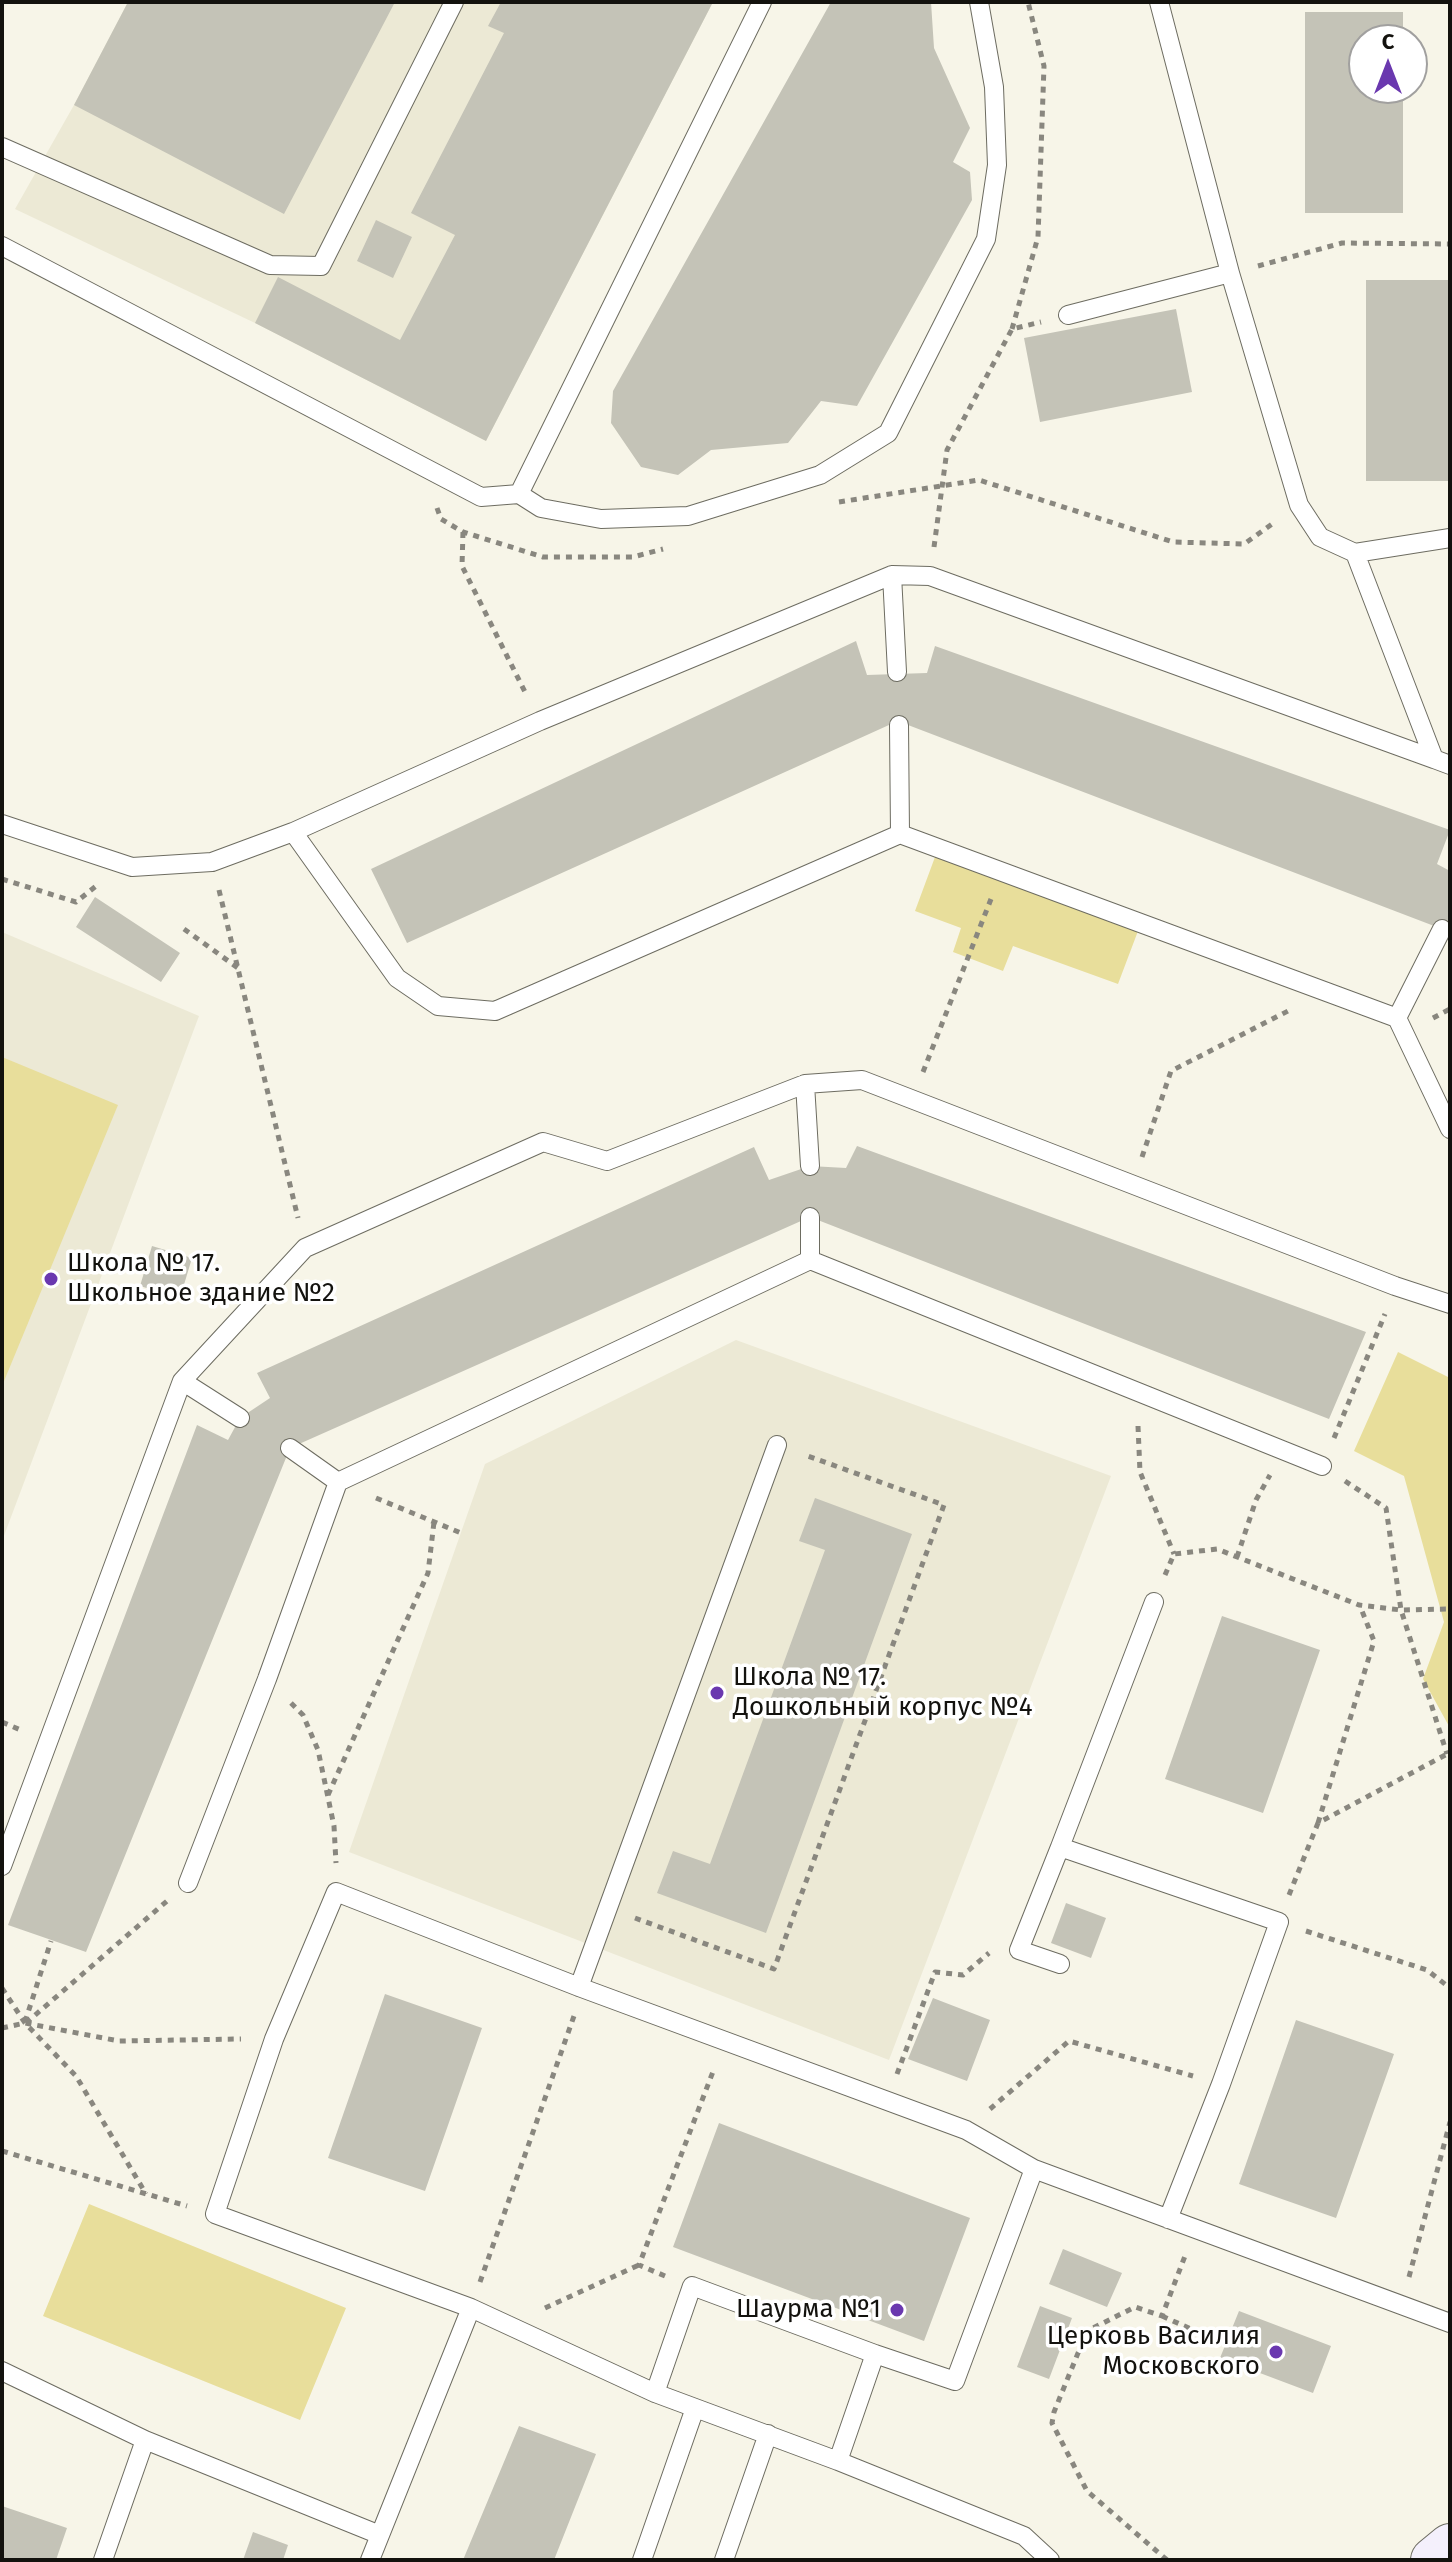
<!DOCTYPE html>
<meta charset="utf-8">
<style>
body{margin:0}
#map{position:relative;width:1452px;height:2562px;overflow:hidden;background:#f7f5e8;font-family:"Fira Sans",sans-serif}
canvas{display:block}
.frame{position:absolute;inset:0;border:4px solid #13120e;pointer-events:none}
.north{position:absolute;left:1348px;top:24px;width:80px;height:80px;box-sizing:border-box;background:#fff;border:2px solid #a1a09f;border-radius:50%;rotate:0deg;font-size:22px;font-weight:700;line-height:32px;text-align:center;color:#13120e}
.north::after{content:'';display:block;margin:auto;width:28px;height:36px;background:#6a38af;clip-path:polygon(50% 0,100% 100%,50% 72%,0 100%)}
</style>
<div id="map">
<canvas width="1452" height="2562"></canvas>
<div class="frame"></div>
<div class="north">С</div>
</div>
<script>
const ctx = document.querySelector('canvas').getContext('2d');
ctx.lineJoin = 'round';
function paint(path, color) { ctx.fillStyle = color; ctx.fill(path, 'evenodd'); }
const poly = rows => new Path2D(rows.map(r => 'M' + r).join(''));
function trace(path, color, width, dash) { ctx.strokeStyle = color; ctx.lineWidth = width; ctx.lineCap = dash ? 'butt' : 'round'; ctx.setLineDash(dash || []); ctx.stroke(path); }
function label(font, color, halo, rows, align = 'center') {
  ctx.font = font + ' "Fira Sans",sans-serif'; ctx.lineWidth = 7; ctx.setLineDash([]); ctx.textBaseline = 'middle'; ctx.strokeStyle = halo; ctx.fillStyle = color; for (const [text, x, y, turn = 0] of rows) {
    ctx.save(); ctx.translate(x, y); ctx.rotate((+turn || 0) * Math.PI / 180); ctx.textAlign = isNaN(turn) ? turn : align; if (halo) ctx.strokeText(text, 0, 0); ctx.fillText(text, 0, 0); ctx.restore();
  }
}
const built = poly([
 [128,2,713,2,486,441,255,323,15,209,74,105],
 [2,932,199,1016,2,1541],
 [736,1340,1111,1476,889,2060,349,1852,485,1464]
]);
const green = poly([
 [935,857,1138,931,1118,984,1013,946,1003,971,953,952,961,928,915,911],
 [2,1057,118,1105,2,1386],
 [1398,1352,1450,1378,1450,1728,1423,1679,1444,1622,1404,1476,1354,1451],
 [89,2204,346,2308,300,2420,43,2316]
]);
const building = poly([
 [128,2,395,2,284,214,74,105],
 [501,2,713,2,486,441,255,323,278,277,400,340,455,235,411,213,504,33,488,26],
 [831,2,931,2,934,48,970,128,953,162,970,172,972,200,857,406,821,401,788,443,711,450,678,475,641,467,611,423,613,391],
 [1305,12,1403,12,1403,40,1364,40,1364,88,1403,88,1403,213,1305,213],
 [376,220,412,237,393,278,357,261],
 [1366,280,1450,280,1450,481,1366,481],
 [1176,309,1192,392,1040,422,1024,338],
 [856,641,867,675,927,673,935,646,1450,830,1437,864,1450,871,1450,943,1442,929,908,725,889,725,407,943,371,869],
 [95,897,180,953,161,982,76,927],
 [857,1146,1366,1332,1329,1419,810,1217,290,1448,86,1952,8,1925,197,1425,228,1440,240,1418,270,1398,257,1373,754,1147,769,1180,810,1166,846,1168],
 [152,1246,192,1258,180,1298,140,1286],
 [815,1498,912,1534,766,1933,657,1893,673,1851,710,1864,825,1550,799,1541],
 [1222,1616,1320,1650,1263,1813,1165,1779],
 [1066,1903,1106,1918,1091,1958,1051,1943],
 [385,1994,482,2028,425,2191,328,2158],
 [933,1998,990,2020,967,2081,908,2059],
 [1296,2020,1394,2054,1336,2218,1239,2184],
 [719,2123,970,2218,924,2341,673,2247],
 [1063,2249,1122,2273,1107,2307,1049,2284],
 [1040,2306,1072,2318,1049,2379,1017,2367],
 [1239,2311,1331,2346,1313,2393,1220,2358],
 [519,2426,596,2454,554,2560,463,2560],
 [2,2506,67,2528,56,2560,2,2560],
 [253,2532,288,2545,283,2560,243,2560]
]);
const path = poly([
 [1258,266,1342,243,1450,244],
 [1012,329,1038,237,1044,66,1028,2],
 [839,502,979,480,1173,542,1244,544,1275,522],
 [437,508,441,519,463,532,543,557,633,557,663,549],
 [463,532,462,566,527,696],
 [934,547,947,450,1012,329,1041,322],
 [2,879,76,902,96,886],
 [219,890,298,1218],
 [184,929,238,968],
 [1433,1018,1450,1009],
 [923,1072,991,899],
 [1142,1157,1171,1071,1288,1011],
 [1138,1426,1140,1472,1174,1554],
 [1334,1438,1385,1314],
 [1345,1481,1386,1508,1401,1610,1447,1754],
 [376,1498,461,1533],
 [1237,1557,1256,1500,1270,1475],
 [1165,1575,1174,1554,1217,1549,1359,1605,1401,1610,1450,1609],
 [291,1703,303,1715,318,1750,334,1826,336,1863],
 [2,1722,23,1731],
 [328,1795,428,1573,434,1522],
 [1318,1823,1374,1641,1360,1606],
 [1289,1895,1318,1823,1449,1753],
 [635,1918,774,1969,944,1505,805,1455],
 [1306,1931,1427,1970,1450,1988],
 [2,1988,25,2023,76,2076,146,2194],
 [25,2022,51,1941],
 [26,2023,167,1901],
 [2,2028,25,2023,119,2041,241,2039],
 [897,2074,935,1972,963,1975,989,1953],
 [990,2109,1069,2041,1193,2076],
 [2,2151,187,2206],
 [665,2276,639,2265,714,2069],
 [1409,2277,1450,2122],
 [480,2282,574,2016],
 [545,2308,639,2265],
 [1162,2316,1211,2338],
 [1167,2560,1087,2491,1052,2423,1054,2412,1087,2331,1135,2307,1162,2316,1185,2256]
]);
const lane = poly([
 [1159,2,1230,273,1299,505,1320,537,1355,553,1434,759,1450,765],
 [2,147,270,265,321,266,454,2],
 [2,246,481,497,519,494,762,2],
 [1068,315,1230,273],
 [519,494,541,508,601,519,688,516,820,475,888,433,986,239,997,165,994,87,979,2],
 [1355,553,1450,538],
 [892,575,897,672],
 [899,725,900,834],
 [2,824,132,867,212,862,293,832,540,721,892,575,930,576,1434,759],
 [293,832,397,978,438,1006,495,1011,900,834,1397,1018,1450,1129],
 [1397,1018,1442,929],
 [805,1084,810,1166],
 [810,1217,810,1260],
 [182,1381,240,1418],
 [290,1448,338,1482],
 [1154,1602,1060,1847,1279,1922,1221,2084,1168,2219],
 [2,1866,182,1381,305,1248,543,1142,607,1161,805,1084,862,1080,1395,1286,1450,1304],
 [188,1883,267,1679,338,1482,810,1260,1322,1466],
 [1060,1964,1019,1950,1060,1847],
 [579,1987,777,1445],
 [2,2371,145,2440,103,2560],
 [655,2393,692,2286,875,2354],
 [145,2440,380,2535],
 [838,2461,875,2354,955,2381,1034,2169],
 [370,2560,471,2308],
 [642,2560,695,2408],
 [724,2560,768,2434],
 [1050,2560,1024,2536,838,2461,655,2393,471,2308,215,2214,274,2039,336,1892,579,1987,966,2130,1034,2169,1450,2323]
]);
const secondary = poly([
 [1433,2560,1450,2546]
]);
const markers = [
 [51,1279,8,"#6a38af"],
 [717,1693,8,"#6a38af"],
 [897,2310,8,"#6a38af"],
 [1276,2352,8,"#6a38af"]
];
const poiNames = [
 ["Школа № 17.",67,1264],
 ["Школьное здание №2",67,1294],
 ["Школа № 17.",733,1678],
 ["Дошкольный корпус №4",733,1708],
 ["Шаурма №1",881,2310,"right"],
 ["Церковь Василия",1260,2337,"right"],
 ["Московского",1260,2367,"right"]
];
paint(built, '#ece9d5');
paint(green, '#e8de9b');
paint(building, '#c4c3b7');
trace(lane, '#6d6c61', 20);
trace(secondary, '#6d6c61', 46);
trace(path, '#89877f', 5, [6, 6]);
trace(lane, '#fff', 18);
trace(secondary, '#f4f0fc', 44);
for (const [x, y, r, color] of markers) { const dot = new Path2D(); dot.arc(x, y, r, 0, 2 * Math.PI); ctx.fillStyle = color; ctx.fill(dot); trace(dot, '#fff', 3); }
label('26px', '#13120e', '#fff', poiNames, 'left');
</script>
